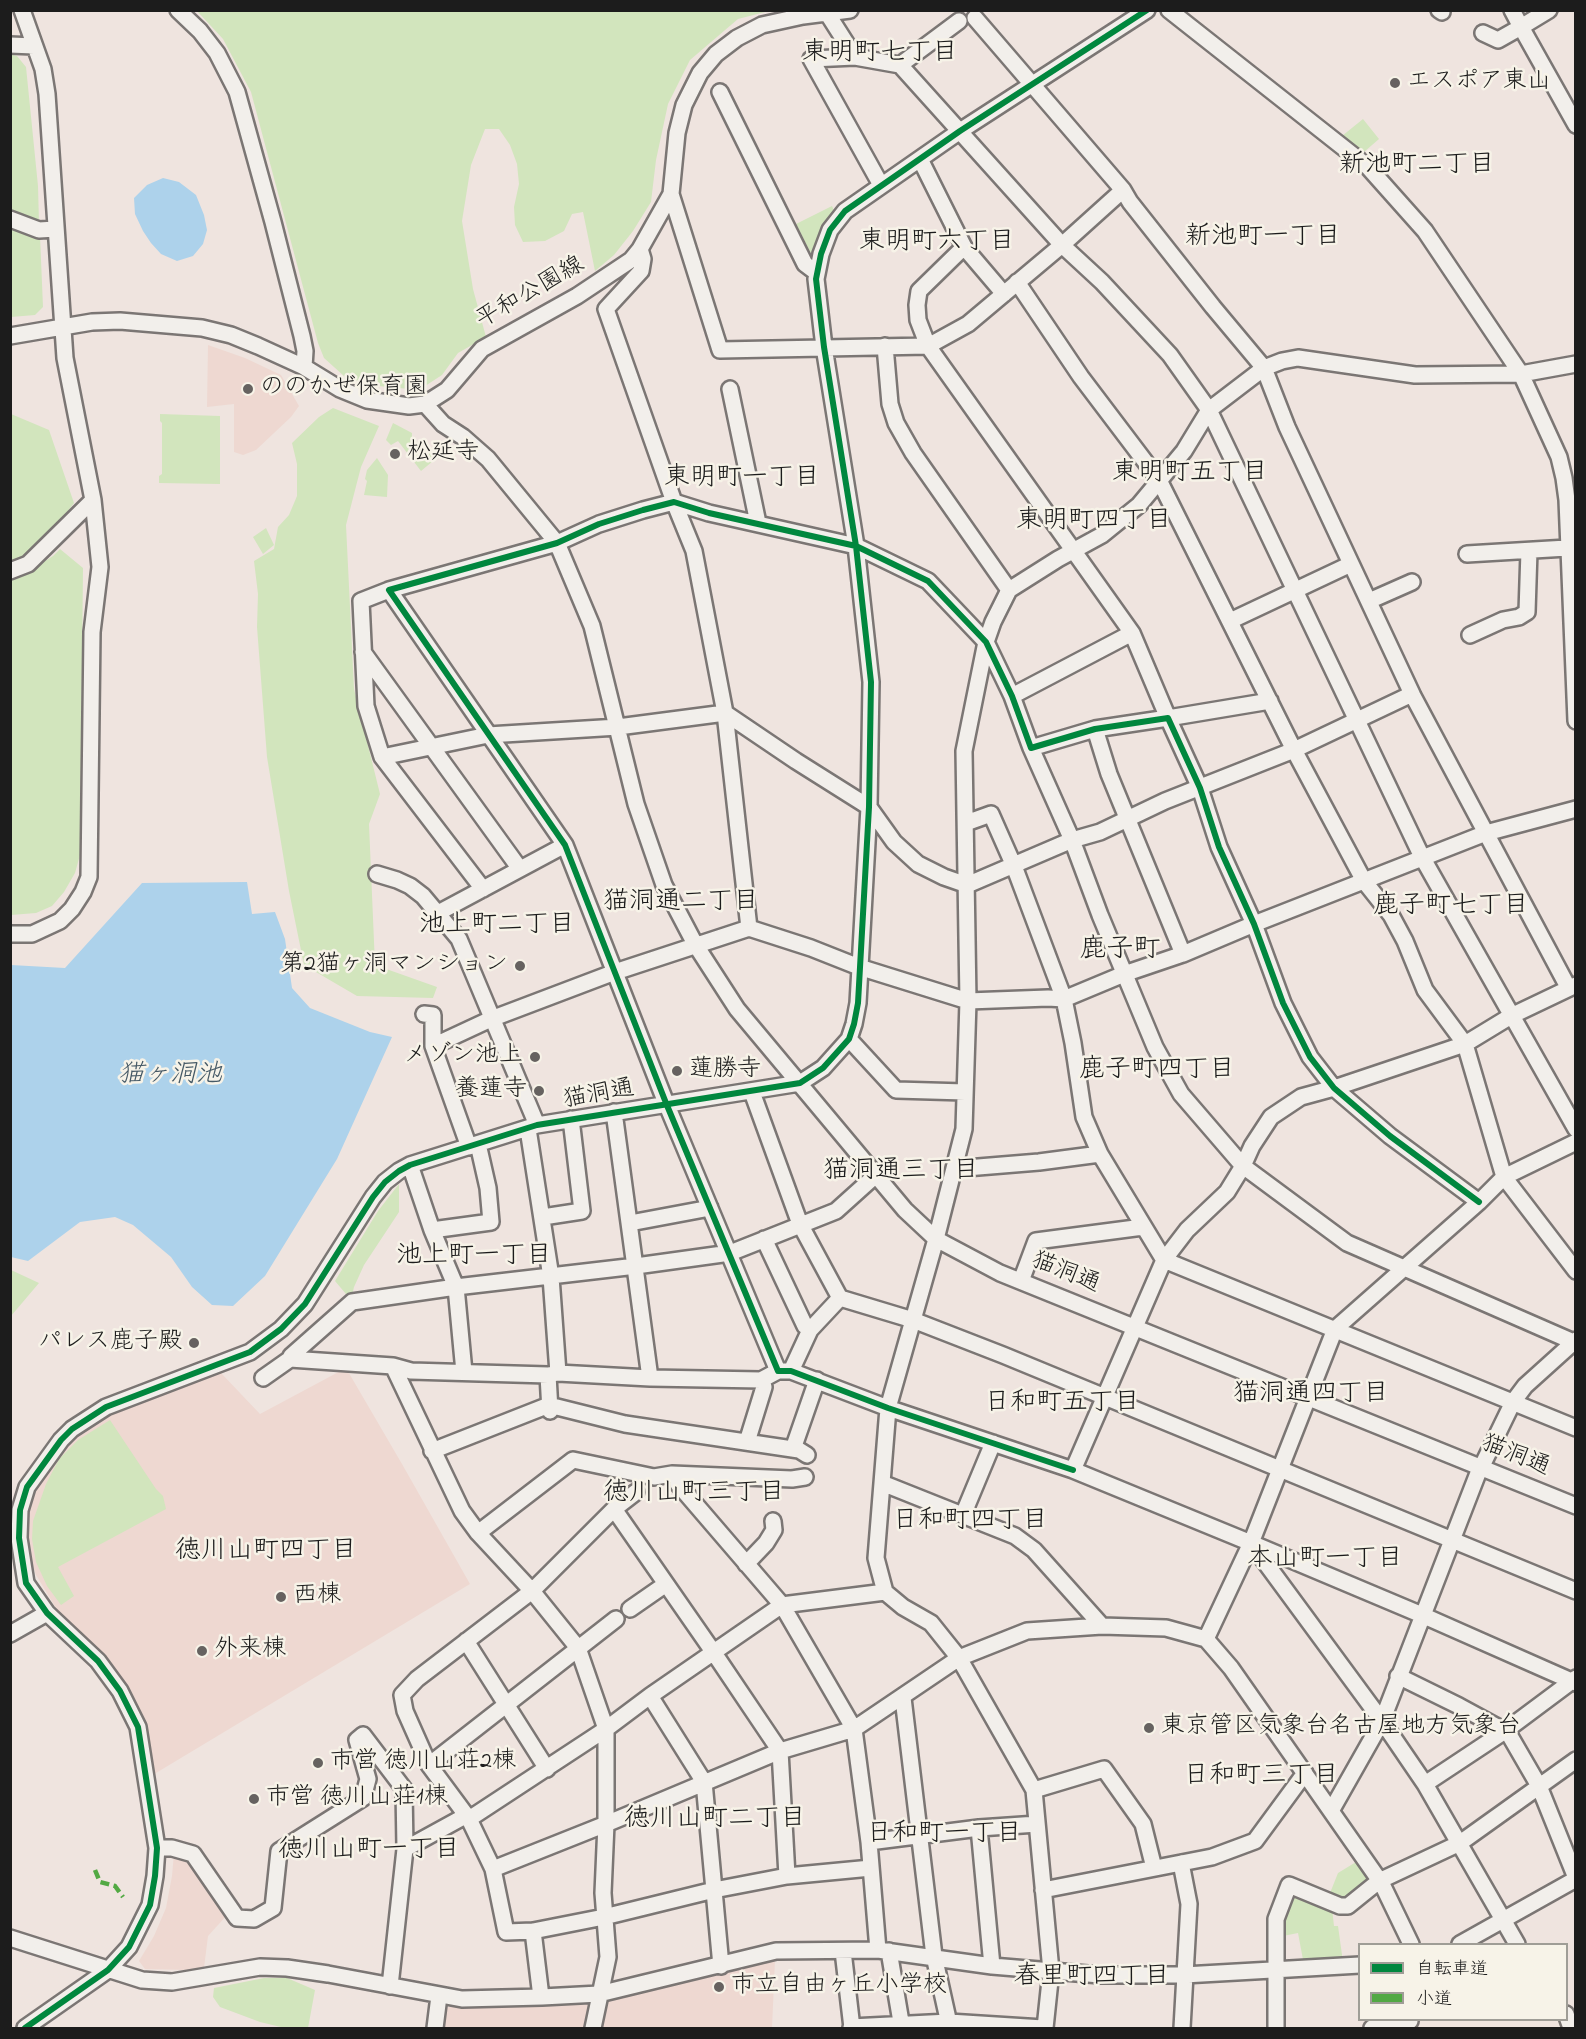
<!DOCTYPE html>
<meta charset="utf-8">
<style>
body{margin:0}
#map{position:relative;width:1586px;height:2039px;overflow:hidden;background:#efe4df;font-family:"Indie Flower","Klee One",sans-serif}
canvas{display:block}
.frame{position:absolute;inset:0;border:12px solid #1c1c1c;pointer-events:none}
.legend{position:absolute;left:1358px;top:1943px;width:210px;height:78px;box-sizing:border-box;background:#f7f3e8;border:2px solid #9f9d96;margin:0;padding:8px 10px;list-style:none;font-size:18px;color:#1c1c1c}
.legend li{display:flex;align-items:center;gap:12px;height:30px}
.legend b{width:30px;border:2px solid #9f9d96}
</style>
<div id="map">
<canvas width="1586" height="2039"></canvas>
<div class="frame"></div>
<ul class="legend">
<li><b style="height:8px;background:#00873e"></b>自転車道</li>
<li><b style="height:8px;background:#52a943"></b>小道</li>
</ul>
</div>
<script>
const ctx = document.querySelector('canvas').getContext('2d');
ctx.lineJoin = 'round';
function paint(path, color) { ctx.fillStyle = color; ctx.fill(path, 'evenodd'); }
const poly = rows => new Path2D(rows.map(r => 'M' + r).join(''));
function trace(path, color, width, dash) { ctx.strokeStyle = color; ctx.lineWidth = width; ctx.lineCap = dash ? 'butt' : 'round'; ctx.setLineDash(dash || []); ctx.stroke(path); }
function label(font, color, halo, rows, align = 'center') {
  ctx.font = font + ' "Indie Flower","Klee One",sans-serif'; ctx.lineWidth = 5; ctx.setLineDash([]); ctx.textBaseline = 'middle'; ctx.strokeStyle = halo; ctx.fillStyle = color; for (const [text, x, y, turn = 0] of rows) {
    ctx.save(); ctx.translate(x, y); ctx.rotate((+turn || 0) * Math.PI / 180); ctx.textAlign = isNaN(turn) ? turn : align; if (halo) ctx.strokeText(text, 0, 0); ctx.fillText(text, 0, 0); ctx.restore();
  }
}
const built = poly([
 [208,345,245,358,281,375,299,406,291,417,256,450,243,455,234,452,234,404,207,407],
 [346,1368,402,1464,470,1584,151,1776,140,1714,126,1685,56,1608,36,1575,29,1554,27,1527,31,1501,44,1474,56,1456,73,1437,108,1415,221,1373,260,1414],
 [174,1853,187,1860,228,1914,208,1936,204,1968,189,1970,145,1969,139,1961,154,1936,166,1908,172,1876],
 [775,1960,772,2028,442,2028,446,2008,451,2006,461,2008,590,2004]
]);
const green = poly([
 [197,11,769,11,738,19,690,60,668,104,656,160,651,202,633,231,614,255,595,271,583,212,572,214,564,231,545,241,523,242,515,225,514,207,519,184,517,164,510,145,499,129,485,129,471,165,462,221,473,289,486,337,458,353,442,375,419,390,369,385,344,376,324,358,318,343,251,92,223,39],
 [10,54,17,56,26,67,38,186,39,223,11,213],
 [1363,119,1379,139,1364,152,1342,136],
 [832,206,836,215,811,254,796,224],
 [11,226,40,236,43,307,35,315,11,317],
 [333,408,379,426,361,467,346,525,354,689,380,794,369,824,375,965,437,987,433,998,357,996,304,965,289,891,267,757,257,627,258,594,254,561,274,549,278,527,289,515,297,496,297,464,292,443,319,417],
 [11,414,49,430,74,503,52,532,26,557,11,564],
 [160,414,220,416,220,484,159,483,159,476,162,474,162,423,160,421],
 [393,423,412,433,412,440,439,456,421,471,398,441,391,445,386,440],
 [377,458,388,475,387,497,364,495,367,481,365,479,367,470],
 [266,528,274,545,263,554,253,537],
 [60,549,83,568,80,855,75,873,64,892,52,906,36,913,11,915,10,578,26,573,53,556],
 [399,1184,399,1212,364,1265,354,1287,351,1300,335,1281,378,1211],
 [11,1270,39,1283,11,1316],
 [110,1420,156,1489,163,1496,166,1509,58,1567,74,1596,61,1605,47,1586,36,1562,32,1539,33,1521,46,1484,59,1459,78,1440],
 [1361,1859,1373,1877,1347,1904,1328,1898,1338,1873],
 [1290,1890,1332,1908,1334,1926,1338,1926,1343,1962,1304,1965,1298,1933,1278,1937],
 [264,1978,287,1978,315,1990,308,2028,285,2028,260,2022,220,2007,213,1997,214,1988]
]);
const water = poly([
 [163,178,179,182,196,195,204,215,207,230,203,244,193,256,177,261,161,254,151,243,143,231,135,214,134,198,147,185],
 [247,882,252,914,275,912,285,939,292,988,310,1008,370,1032,392,1037,337,1159,265,1276,233,1306,212,1305,192,1287,171,1257,133,1225,115,1217,80,1222,28,1261,11,1257,11,965,65,968,142,883]
]);
const minor = poly([
 [178,10,200,31,217,53,237,92,273,222,302,336,305,351,304,367],
 [1169,10,1368,167,1425,231,1521,374,1576,364],
 [1439,10,1442,12],
 [1512,10,1521,27,1549,10],
 [827,13,855,57],
 [975,18,1123,190,1130,202,1213,307,1264,368,1282,361,1298,358,1415,375,1521,374,1559,457,1564,478,1567,500,1576,721],
 [1483,33,1498,40,1521,27,1576,125],
 [10,45,34,46],
 [900,65,959,21],
 [720,92,805,264,817,273],
 [920,159,964,247,1004,294],
 [881,185,811,59,855,57,900,65,1062,245,1102,282,1170,355,1209,410,1422,857,1576,1129],
 [671,194,720,350,928,346,968,324,1062,245,1123,190],
 [10,219,39,230,56,229],
 [964,247,919,291,917,305,918,320,928,346,1132,633,1168,718,1270,701],
 [640,249,643,259,641,271,606,309,674,502,694,551,725,713,749,928,811,948,859,967,968,1001,964,751,986,642,993,622,1009,590],
 [1017,282,1081,377,1159,480,1294,750,1364,881,1391,915,1405,941,1425,990,1465,1044,1504,1177,1576,1271],
 [10,336,92,322,120,321,202,328,231,335,258,346,304,367,340,389,367,400,409,406,425,404,447,390,482,349,577,296,631,260,640,249,671,194,677,133,684,105,700,73,716,54,737,38,762,25,803,16,850,10],
 [885,346,890,404,896,423,913,453,1009,590,1058,559,1102,535,1139,505,1184,451,1209,410,1264,368,1287,427,1413,696,1568,987],
 [730,389,758,523],
 [425,404,443,424,463,437,488,459,557,543,592,626,636,804,664,885,695,944,737,1009,905,1210,936,1239,1000,1273,1576,1506],
 [1467,554,1567,548],
 [10,571,28,564,93,500],
 [389,590,361,601,366,706,382,757,483,889],
 [1369,601,1412,582],
 [1230,621,1351,564],
 [1470,635,1503,620,1519,617,1527,612,1529,551],
 [363,652,520,869],
 [1412,694,1294,750,1165,801,1100,832,1072,840,1100,915,1155,1047,1181,1094,1243,1166,1347,1243,1576,1343],
 [1012,696,1132,633],
 [1095,729,1109,774,1183,954],
 [382,757,488,735,618,727,725,713,796,761,869,807,894,842,918,864,944,877,967,885,1072,840,1031,748],
 [966,823,991,814,1014,866,1064,999,1073,1043,1084,1117,1100,1154,1164,1260,1576,1428],
 [377,874,397,880,410,886,423,896,459,939,537,1125],
 [438,913,565,845],
 [10,934,32,934,60,921,72,909,83,892,89,877,92,632,100,567,93,500,65,358,47,94,43,69,22,10],
 [1576,985,1511,1016,1465,1044,1334,1088,1301,1097,1271,1117,1252,1146,1243,1166,1227,1192,1187,1230,1164,1260,1073,1470,1251,1543,1335,1329,1479,1202,1504,1177,1576,1142],
 [424,1014,433,1015,433,1046,469,1147],
 [849,1039,896,1090,965,1092],
 [433,1046,491,1019,615,972,749,928],
 [752,1092,800,1224,840,1298,913,1320,1003,1355,1576,1591],
 [614,1112,650,1378],
 [528,1129,551,1277,558,1373],
 [478,1144,488,1188,491,1222,432,1230,456,1287,636,1266,730,1253,836,1211,876,1175],
 [410,1165,432,1230],
 [954,1169,1039,1162,1100,1154],
 [543,1217,582,1211,571,1119],
 [630,1223,710,1208],
 [764,1239,805,1326,810,1330],
 [1021,1281,1036,1241,1143,1227],
 [290,1359,393,1366,411,1371,548,1375,558,1373,650,1378,761,1380,778,1371],
 [393,1366,462,1511,478,1533,532,1591,417,1679,402,1695,405,1711,429,1765,469,1819,493,1869,506,1932,533,1931,604,1917,714,1890,787,1876,871,1868],
 [791,1371,810,1330,840,1298],
 [548,1375,550,1411],
 [263,1378,290,1359,291,1356,352,1302,456,1287,464,1372],
 [747,1442,764,1387,761,1380],
 [793,1449,817,1380],
 [432,1451,549,1405,625,1424,799,1450,807,1455],
 [1481,1468,1513,1402,1525,1386,1576,1340],
 [1073,1470,888,1408,791,1371,778,1371,666,1103,565,845,389,590,557,543,599,524,643,510,674,502,709,513,856,546,928,581,986,642,1012,696,1031,748,1095,729,1168,718,1200,788,1219,847,1254,924,1283,1003,1310,1057,1334,1088,1390,1136,1479,1202],
 [882,1483,1015,1536,1034,1550,1102,1626],
 [614,1509,636,1492],
 [963,1515,993,1443],
 [478,1533,573,1460,654,1477,672,1474,792,1479,805,1477],
 [1251,1543,1382,1721,1425,1784,1517,1944],
 [1251,1543,1422,1615,1576,1683],
 [746,1564,766,1543,774,1530,773,1521],
 [630,1609,666,1584],
 [10,1634,47,1613],
 [1206,1639,1251,1543],
 [466,1641,547,1769],
 [1398,1676,1459,1706,1505,1731,1510,1736,1539,1786,1576,1878],
 [650,1696,704,1782,721,1966],
 [903,1698,934,1956,950,2028],
 [429,1765,616,1619],
 [1425,1784,1505,1731,1576,1678],
 [1034,1790,1104,1769,1143,1824,1154,1868],
 [1331,1811,1382,1721,1480,1468],
 [469,1819,606,1729,650,1696,782,1605,678,1484],
 [979,1828,992,1966],
 [869,1842,979,1828,1037,1824],
 [157,1848,172,1848,193,1854,237,1918,254,1919,273,1908,279,1851,363,1798,368,1779,357,1740,363,1735,404,1789,405,1849,390,1986],
 [405,1849,467,1815],
 [1181,1863,1189,1904,1182,2028],
 [493,1869,606,1824,780,1751,854,1729,959,1658,1027,1631,1102,1626,1166,1628,1206,1639,1231,1668,1382,1884,1411,1944],
 [1043,1890,1212,1857,1255,1841,1305,1773],
 [533,1931,541,1997],
 [10,1938,142,1980,172,1982,260,1967,287,1968,328,1974,462,1999,542,1997,599,1994,776,1951,878,1950,992,1966,1100,1975,1184,1975,1360,1965],
 [1460,1944,1576,1879],
 [878,1950,869,1842,854,1729,782,1605,885,1592],
 [843,1951,852,2028],
 [889,1951,902,2028],
 [1566,2014,1571,2028],
 [851,2027,949,2022,1043,2028],
 [25,2028,108,1970,129,1947,150,1905,155,1876,157,1848,138,1727,120,1691,98,1661,47,1613,26,1583,19,1538,20,1510,27,1487,61,1440,72,1429,106,1407,250,1352,281,1329,305,1304,373,1197,385,1182,399,1171,410,1165,537,1125,800,1083,823,1068,849,1039,854,1024,858,1003,869,807,871,682,856,546,824,347,816,279,821,254,830,230,845,211,960,131,1147,10],
 [435,2028,439,1996],
 [593,2028,608,1957,603,1893,606,1824,606,1729,578,1648,532,1591,614,1509,714,1653,780,1751,787,1876],
 [1045,2028,1051,1971,1034,1790,959,1658,931,1623,903,1607,885,1592,876,1558,888,1408,936,1239,964,1129,968,1001,1048,998,1064,999,1124,974,1183,954,1254,924,1486,833,1576,809],
 [1276,2028,1276,1919,1289,1885,1340,1906,1348,1906,1379,1881,1460,1843,1576,1760],
 [1372,2028,1410,2021]
]);
const quiet = poly([
 [95,1870,100,1882,115,1886,123,1897]
]);
const cycleway = poly([
 [1073,1470,888,1408,791,1371,778,1371,666,1103,565,845,389,590,557,543,599,524,643,510,674,502,709,513,856,546,928,581,986,642,1012,696,1031,748,1095,729,1168,718,1200,788,1219,847,1254,924,1283,1003,1310,1057,1334,1088,1390,1136,1479,1202],
 [25,2028,108,1970,129,1947,150,1905,155,1876,157,1848,138,1727,120,1691,98,1661,47,1613,26,1583,19,1538,20,1510,27,1487,61,1440,72,1429,106,1407,250,1352,281,1329,305,1304,373,1197,385,1182,399,1171,410,1165,537,1125,800,1083,823,1068,849,1039,854,1024,858,1003,869,807,871,682,856,546,824,347,816,279,821,254,830,230,845,211,960,131,1147,10]
]);
const markers = [
 [1395,83,6,"#666260"],
 [248,389,6,"#666260"],
 [395,454,6,"#666260"],
 [520,966,6,"#666260"],
 [535,1057,6,"#666260"],
 [677,1071,6,"#666260"],
 [539,1091,6,"#666260"],
 [194,1343,6,"#666260"],
 [281,1597,6,"#666260"],
 [202,1651,6,"#666260"],
 [1149,1728,6,"#666260"],
 [318,1763,6,"#666260"],
 [254,1799,6,"#666260"],
 [719,1987,6,"#666260"]
];
const poiNames = [
 ["エスポア東山",1407,83],
 ["ののかぜ保育園",260,389],
 ["松延寺",407,454],
 ["第2猫ヶ洞マンション",508,966,"right"],
 ["メゾン池上",523,1057,"right"],
 ["蓮勝寺",689,1071],
 ["養蓮寺",527,1091,"right"],
 ["パレス鹿子殿",182,1343,"right"],
 ["西棟",293,1597],
 ["外来棟",214,1651],
 ["東京管区気象台名古屋地方気象台",1161,1728],
 ["市営 徳川山荘2棟",330,1763],
 ["市営 徳川山荘1棟",266,1799],
 ["市立自由ヶ丘小学校",731,1987]
];
const streetNames = [
 ["平和公園線",531,294,-30],
 ["猫洞通",599,1096,-10],
 ["猫洞通",1065,1274,22],
 ["猫洞通",1515,1457,22]
];
const neighbourhoodNames = [
 ["東明町七丁目",880,55],
 ["新池町二丁目",1417,167],
 ["新池町一丁目",1263,239],
 ["東明町六丁目",937,244],
 ["東明町五丁目",1190,475],
 ["東明町一丁目",742,480],
 ["東明町四丁目",1094,523],
 ["猫洞通二丁目",681,904],
 ["鹿子町七丁目",1451,908],
 ["池上町二丁目",497,927],
 ["鹿子町四丁目",1157,1072],
 ["猫洞通三丁目",901,1173],
 ["池上町一丁目",474,1258],
 ["猫洞通四丁目",1311,1396],
 ["日和町五丁目",1062,1405],
 ["徳川山町三丁目",694,1495],
 ["日和町四丁目",970,1523],
 ["徳川山町四丁目",266,1553],
 ["本山町一丁目",1325,1561],
 ["日和町三丁目",1261,1778],
 ["徳川山町二丁目",715,1821],
 ["日和町一丁目",944,1836],
 ["徳川山町一丁目",369,1852],
 ["春里町四丁目",1092,1979]
];
const waterNames = [
 ["猫ヶ洞池",170,1077]
];
const quarterNames = [
 ["鹿子町",1120,952]
];
paint(built, '#eed8d1');
paint(green, '#d2e5bd');
paint(water, '#add2eb');
trace(minor, '#7b7674', 20);
trace(minor, '#f2efeb', 15);
trace(quiet, '#52a943', 4.5, [9, 4.5]);
trace(cycleway, '#00873e', 6);
for (const [x, y, r, color] of markers) { const dot = new Path2D(); dot.arc(x, y, r, 0, 2 * Math.PI); ctx.fillStyle = color; ctx.fill(dot); trace(dot, '#f7f3e8', 2); }
label('24px', '#1c1c1c', '#f7f3e8', poiNames, 'left');
label('24px', '#1c1c1c', '#f7f3e8', streetNames);
label('26px', '#1c1c1c', '#f7f3e8', neighbourhoodNames);
label('italic 26px', '#455966', '#f7f3e8', waterNames);
label('27px', '#1c1c1c', '#f7f3e8', quarterNames);
</script>
